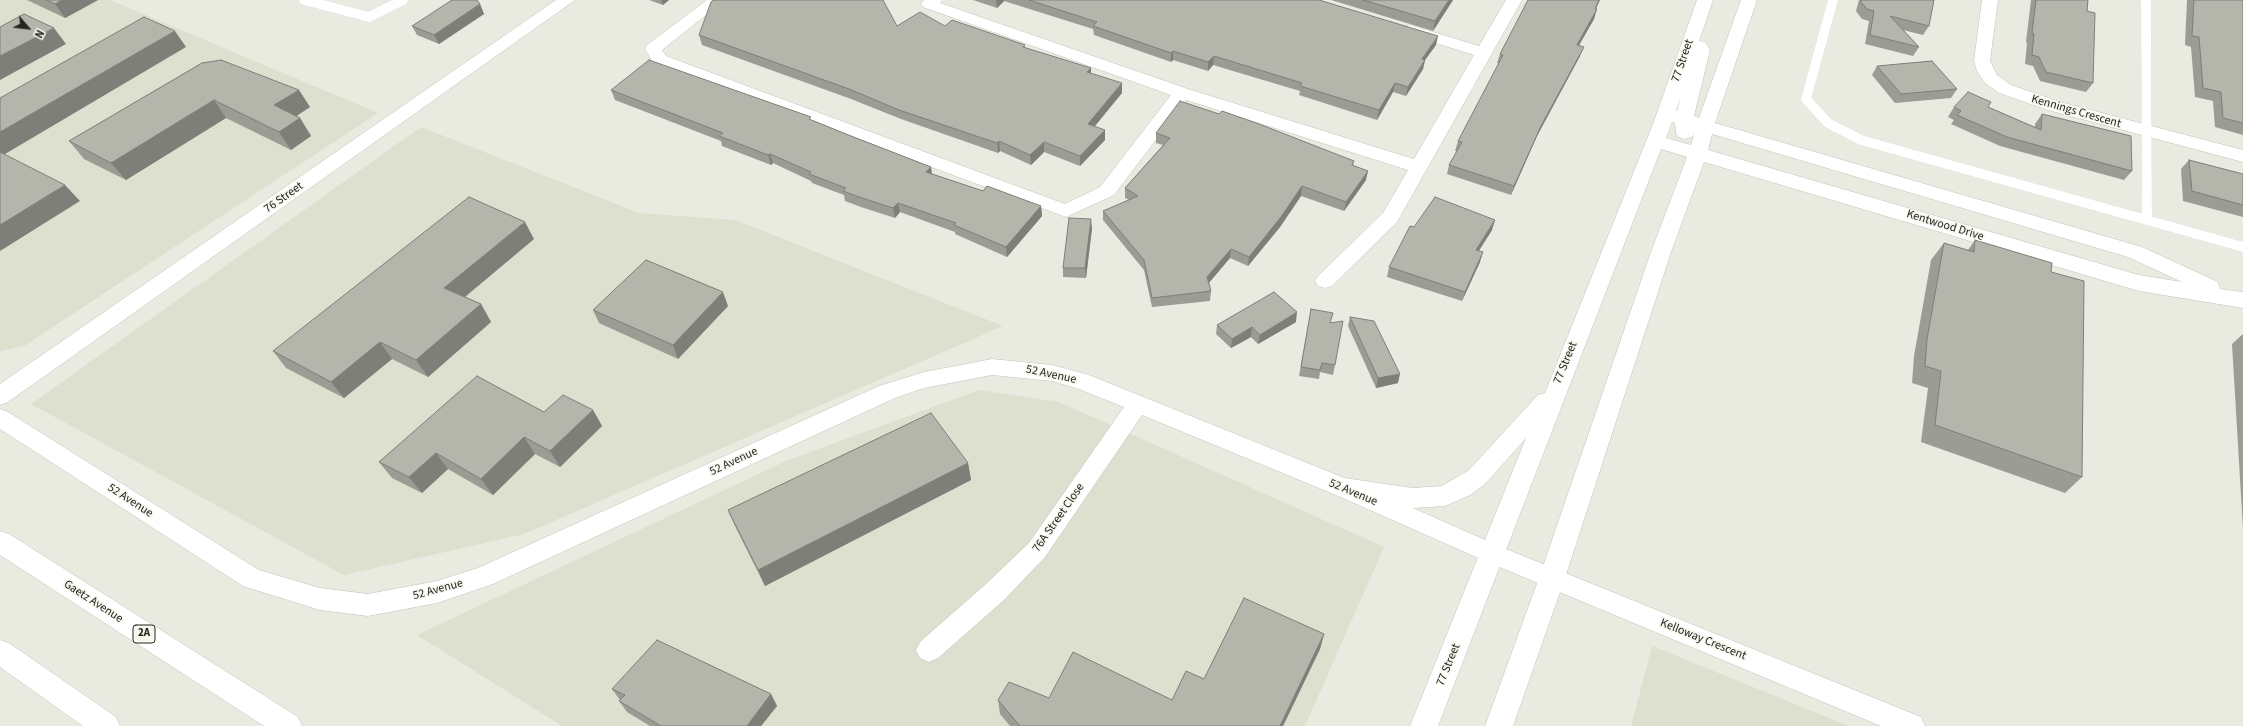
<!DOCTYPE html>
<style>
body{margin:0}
#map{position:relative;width:2243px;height:726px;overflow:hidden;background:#e9eae0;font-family:"Source Sans 3",sans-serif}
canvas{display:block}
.north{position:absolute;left:8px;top:8px;width:40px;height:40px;-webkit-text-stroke:3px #f6f7ed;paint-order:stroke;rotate:118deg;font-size:11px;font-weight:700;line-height:16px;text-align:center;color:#242521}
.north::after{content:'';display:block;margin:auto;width:14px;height:18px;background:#242521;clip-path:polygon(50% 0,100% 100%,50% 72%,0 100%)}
</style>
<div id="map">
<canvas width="2243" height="726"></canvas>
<div class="north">N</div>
</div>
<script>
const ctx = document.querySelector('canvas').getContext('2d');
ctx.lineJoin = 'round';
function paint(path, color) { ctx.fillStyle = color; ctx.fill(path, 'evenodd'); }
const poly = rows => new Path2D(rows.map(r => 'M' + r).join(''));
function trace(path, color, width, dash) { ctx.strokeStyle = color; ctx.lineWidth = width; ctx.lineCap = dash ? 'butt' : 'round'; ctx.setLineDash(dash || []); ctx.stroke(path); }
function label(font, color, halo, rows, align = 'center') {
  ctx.font = font + ' "Source Sans 3",sans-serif'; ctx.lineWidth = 3; ctx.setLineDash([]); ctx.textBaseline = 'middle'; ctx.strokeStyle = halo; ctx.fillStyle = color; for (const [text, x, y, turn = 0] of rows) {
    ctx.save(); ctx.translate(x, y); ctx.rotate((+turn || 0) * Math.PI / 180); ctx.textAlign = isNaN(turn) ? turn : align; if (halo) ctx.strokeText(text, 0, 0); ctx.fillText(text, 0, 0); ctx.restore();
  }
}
const built = poly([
 [0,0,110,0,378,113,24,346,0,351],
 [421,127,639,213,735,220,1003,326,524,534,344,575,31,404],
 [979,390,1059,402,1384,547,1305,726,562,726,417,635,786,461],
 [1652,646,1849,726,1631,726]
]);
const lane = poly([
 [304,0,369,17,403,0],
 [1833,0,1806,99,1828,123,1861,140,2243,247],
 [2146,0,2147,220]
]);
const street = poly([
 [707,0,725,0,662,50,666,56,1065,204,1100,187,1171,95,923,7,921,4,924,0,942,0,940,3,1188,89,1414,159,1474,55,1404,33,1402,30,1404,27,1410,25,1479,46,1506,0,1522,0,1397,222,1332,286,1325,288,1318,286,1315,281,1318,276,1383,213,1408,170,1186,100,1114,195,1066,217,654,64,645,49,647,45,707,0],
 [1982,0,1998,0,1990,61,1997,75,2011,85,2060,102,2243,150,2243,162,2048,110,1999,93,1985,83,1977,71,1974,61,1982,0],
 [992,359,1052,365,1089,375,1352,481,1501,547,1921,717,1925,726,1881,726,1485,561,1336,495,1142,415,1045,557,1004,600,938,658,929,662,920,658,916,650,920,642,986,584,1029,543,1124,407,1076,388,1052,381,992,375,924,388,895,398,493,584,437,603,368,616,320,610,243,586,0,429,0,409,8,412,259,570,320,588,368,594,437,581,478,568,879,386,924,372,992,359]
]);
const secondary = poly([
 [556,0,575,0,8,402,0,405,0,384,556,0],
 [1697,0,1713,0,1699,41,1705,42,1710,50,1694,116,1699,118,1741,0,1757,0,1715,123,2142,247,2218,282,2220,289,2243,292,2243,308,2139,291,1704,162,1671,252,1565,578,1513,726,1485,726,1539,578,1651,252,1687,157,1661,149,1438,726,1410,726,1526,438,1485,484,1470,495,1445,506,1413,508,1344,498,1336,495,1332,488,1336,481,1344,478,1413,488,1442,486,1469,470,1538,395,1545,393,1653,124,1697,0],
 [1681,96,1677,111,1676,111,1681,96],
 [1672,122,1675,123,1676,133,1678,137,1685,139,1692,137,1694,134,1691,145,1666,138,1672,122],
 [1712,134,2128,257,2182,282,2139,275,1708,150,1712,134]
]);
const primary = poly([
 [0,531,9,534,298,717,302,726,264,726,0,555,0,531],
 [0,640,9,643,116,717,120,726,83,726,0,667,0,640]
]);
const wall = poly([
 [27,0,98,0,65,18],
 [649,0,669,0,663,5],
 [973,0,1320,0,1436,45,1425,60,1423,69,1406,96,1393,92,1377,120,1299,95,1300,91,1213,65,1208,71,1173,60,1171,62,1094,35,1093,29,1004,1,997,8],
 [1331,0,1453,0,1433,31],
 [1859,0,1934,0,1929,26,1923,35,1903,30,1919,47,1913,56,1865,44,1869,21,1862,19,1856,11],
 [2031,0,2088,0,2087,11,2093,83,2086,92,2040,81,2033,66,2025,64,2027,43,2026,42],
 [2187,0,2243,0,2243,135,2215,127,2213,101,2195,97,2191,47,2185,45],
 [480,4,484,14,439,44,417,35,412,26],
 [1596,9,1594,19,1579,45,1580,56,1537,136,1511,195,1447,174,1449,165,1457,151,1455,151,1458,141,1499,64,1497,63,1500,54],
 [897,26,945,26,1025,45,1025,48,1091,74,1122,93,1095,126,1105,140,1080,166,1044,152,1031,165,1000,151,998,153,901,119,851,99,702,45,699,35],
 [202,63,310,107,296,116,300,118,311,136,291,150,226,118,126,180,84,159,69,141],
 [1877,66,1957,89,1951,98,1895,103,1872,75],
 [611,90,811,120,851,136,931,167,932,174,983,191,1041,206,1042,216,1007,257,955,234,955,232,900,212,895,218,861,207,845,201,844,195,812,183,811,181,773,163,771,165,722,146,721,141,615,100],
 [1954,107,1988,107,2035,127,2035,124,2042,114,2132,171,2124,180,2000,146,1951,124,1954,120,1948,117],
 [1156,133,1354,161,1353,165,1366,180,1344,211,1301,196,1280,227,1248,266,1230,258,1209,283,1211,291,1210,301,1152,307,1144,270,1103,220,1103,211,1129,200,1125,198,1125,188,1163,145,1156,143],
 [2189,160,2243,174,2243,217,2183,201,2181,169],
 [1414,227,1492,230,1479,251,1480,262,1462,301,1387,277,1389,267],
 [1092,228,1086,278,1063,277,1063,268],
 [534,239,465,297,481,304,491,322,428,377,392,359,344,398,286,368,273,351],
 [1975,240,2051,272,2082,477,2065,493,1921,442,1928,388,1912,383,1914,356,1931,260,1944,243,1968,250],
 [728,306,678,359,599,323,593,310],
 [1311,309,1331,323,1335,365,1333,375,1320,372,1319,379,1299,376],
 [1350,317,1398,383,1376,388,1348,326],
 [1296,322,1258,344,1251,337,1231,348,1216,334,1217,325],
 [2243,334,2243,529,2232,344],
 [593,410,602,426,560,467,535,454,493,495,448,469,422,493,392,478,379,462,544,412],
 [968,463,971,480,765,586,735,526,728,510],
 [1324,634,1320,649,1283,726,1010,726,1000,714,998,700,1049,698,1172,700,1204,679],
 [612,689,771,694,777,706,761,726,650,726,627,712,619,701,620,700]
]);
const shadedWall = poly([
 [62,0,98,0,65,18,55,4],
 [661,0,669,0,663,5],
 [996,0,1004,0,1004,1,997,8],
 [1449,0,1453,0,1433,31,1435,21],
 [1599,0,1600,0,1592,18,1595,9],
 [480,4,484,14,439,44,434,35],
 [1597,9,1594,19,1574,54,1577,45],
 [54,28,66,44,0,80,0,56],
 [175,31,186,47,0,157,0,132],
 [1438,36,1436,45,1425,60,1423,69,1406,96,1408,87,1422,59],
 [1584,47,1580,56,1537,136,1511,195,1514,186,1541,126],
 [1173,51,1173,60,1171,62,1171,53],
 [1214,56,1213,65,1208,71,1208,62],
 [1091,68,1091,78,1087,72],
 [1122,83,1122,93,1089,133,1088,124],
 [1395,83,1393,92,1377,120,1379,110],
 [299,90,310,107,286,123,274,105],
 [214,100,226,118,126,180,111,163],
 [300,118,311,136,291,150,279,132],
 [1105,130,1105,140,1080,166,1080,156],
 [999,141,1000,151,998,153,997,143],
 [1044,142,1044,152,1031,165,1030,155],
 [770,154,773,163,771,165,768,155],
 [931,167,932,176,926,172],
 [1368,171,1366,180,1344,211,1346,202],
 [65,185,80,201,0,251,0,225],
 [1302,186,1301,196,1280,227,1248,266,1249,257],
 [898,203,900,212,895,218,893,208],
 [1041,206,1042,216,1007,257,1006,247],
 [1091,219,1092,228,1086,278,1085,268],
 [1495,220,1492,230,1473,259,1476,250],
 [525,222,534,239,455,305,444,288],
 [1231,249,1230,258,1206,286,1207,277],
 [1483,252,1480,262,1462,301,1465,292],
 [723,292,728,306,678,359,673,345],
 [481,304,491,322,428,377,416,360],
 [1297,312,1296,322,1258,344,1260,335],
 [1252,327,1251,337,1231,348,1232,339],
 [380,342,392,359,344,398,331,382],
 [1400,374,1398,383,1376,388,1378,378],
 [593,410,602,426,560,467,550,451],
 [524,437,535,454,493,495,481,479],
 [436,453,448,469,422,493,409,477],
 [968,463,971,480,765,586,758,570],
 [1324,634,1320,649,1283,726,1280,726],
 [771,694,777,706,761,726,747,726]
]);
const building = poly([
 [46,0,62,0,55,4,46,0],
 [452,0,477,0,480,4,434,35,412,26,452,0],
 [713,0,883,0,897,26,920,12,945,26,952,20,1025,45,1023,47,1091,68,1087,72,1122,83,1088,124,1105,130,1080,156,1044,142,1030,155,999,141,997,143,899,110,849,89,699,35,711,2,713,0],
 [1029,0,1319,0,1438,36,1422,59,1425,60,1408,87,1395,83,1379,110,1300,86,1302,83,1214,56,1208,62,1173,51,1171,53,1093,26,1097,22,1029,0],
 [1363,0,1449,0,1435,21,1363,0],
 [1528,0,1599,0,1595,9,1597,9,1577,45,1584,47,1541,126,1514,186,1449,165,1462,142,1458,141,1503,55,1500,54,1528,0],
 [1861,0,1934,0,1929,26,1890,16,1919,47,1870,35,1874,11,1867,9,1861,2,1861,0],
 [2036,0,2088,0,2087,11,2095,13,2093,83,2046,72,2039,57,2032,55,2034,34,2032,33,2036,0],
 [2194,0,2243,0,2243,123,2223,118,2221,92,2203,88,2199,37,2192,36,2194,0],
 [24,14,54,28,0,56,0,27,24,14],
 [144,17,175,31,0,132,0,98,144,17],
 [221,60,299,90,274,105,300,118,279,132,214,100,111,163,69,141,202,63,221,60],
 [649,60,811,117,809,119,851,136,931,167,926,172,983,191,987,186,1041,206,1006,247,954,225,956,223,898,203,893,208,859,197,843,191,846,188,809,174,811,172,770,154,768,155,719,136,723,133,611,90,649,60],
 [1932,61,1957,89,1901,94,1877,66,1932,61],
 [1968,92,1991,102,1988,107,2041,130,2042,114,2131,136,2132,171,2007,137,1957,115,1961,111,1954,107,1968,92],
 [1180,101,1219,114,1222,111,1259,124,1354,161,1352,165,1368,171,1346,202,1302,186,1281,217,1249,257,1231,249,1207,277,1211,291,1152,298,1144,260,1103,211,1138,196,1125,188,1170,138,1156,133,1180,101],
 [0,152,65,185,0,225,0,152],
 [2189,160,2243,174,2243,205,2192,191,2189,160],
 [469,197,525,222,444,288,481,304,416,360,380,342,331,382,273,351,469,197],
 [1435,197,1495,220,1476,250,1483,252,1465,292,1389,267,1410,226,1414,227,1435,197],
 [1069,218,1091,219,1085,268,1063,268,1069,218],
 [1975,240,2052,263,2051,272,2084,281,2082,477,1935,425,1941,371,1925,366,1927,339,1944,243,1974,252,1975,240],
 [646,260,723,292,673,345,593,310,646,260],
 [1274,292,1297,312,1260,335,1252,327,1232,339,1217,325,1274,292],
 [1311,309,1333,313,1330,323,1343,321,1335,365,1322,363,1320,370,1301,367,1311,309],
 [1350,317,1374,321,1400,374,1378,378,1350,317],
 [477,376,544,412,563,395,593,410,550,451,524,437,481,479,436,453,409,477,379,462,477,376],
 [931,413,968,463,758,570,728,510,931,413],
 [1244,598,1324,634,1280,726,1020,726,998,700,1009,682,1049,698,1073,652,1172,700,1186,671,1204,679,1244,598],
 [657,640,771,694,747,726,661,726,619,701,625,695,612,689,657,640]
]);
const shields = [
 [144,634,22]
];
const shieldNames = [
 ["2A",144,634]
];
const streetNames = [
 ["77 Street",1683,61,-71],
 ["Kennings Crescent",2076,112,16],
 ["76 Street",284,198,-35],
 ["Kentwood Drive",1945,226,17],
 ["77 Street",1566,363,-68],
 ["52 Avenue",1051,375,12],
 ["52 Avenue",734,462,-25],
 ["52 Avenue",1353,493,23],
 ["52 Avenue",130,501,33],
 ["76A Street Close",1059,518,-55],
 ["52 Avenue",438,590,-15],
 ["Gaetz Avenue",93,602,33],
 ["Kelloway Crescent",1703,640,22],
 ["77 Street",1449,665,-68]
];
paint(built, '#dde0ce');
trace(lane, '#c2c3b9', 10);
trace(street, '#c2c3b9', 1);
trace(secondary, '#c2c3b9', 1);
trace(primary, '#c2c3b9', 1);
trace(lane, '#fff', 10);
paint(street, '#fff');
paint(secondary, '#fff');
paint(primary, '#fff');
paint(wall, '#9b9d94');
paint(shadedWall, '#7e7f78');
paint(building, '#b4b6ac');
trace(building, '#7e7f78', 1);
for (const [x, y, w] of shields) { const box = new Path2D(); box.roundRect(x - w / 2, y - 9, w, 18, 3); ctx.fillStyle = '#f6f7ed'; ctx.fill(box); trace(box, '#242521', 1); }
label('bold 11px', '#242521', null, shieldNames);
label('12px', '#242521', '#f6f7ed', streetNames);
</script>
